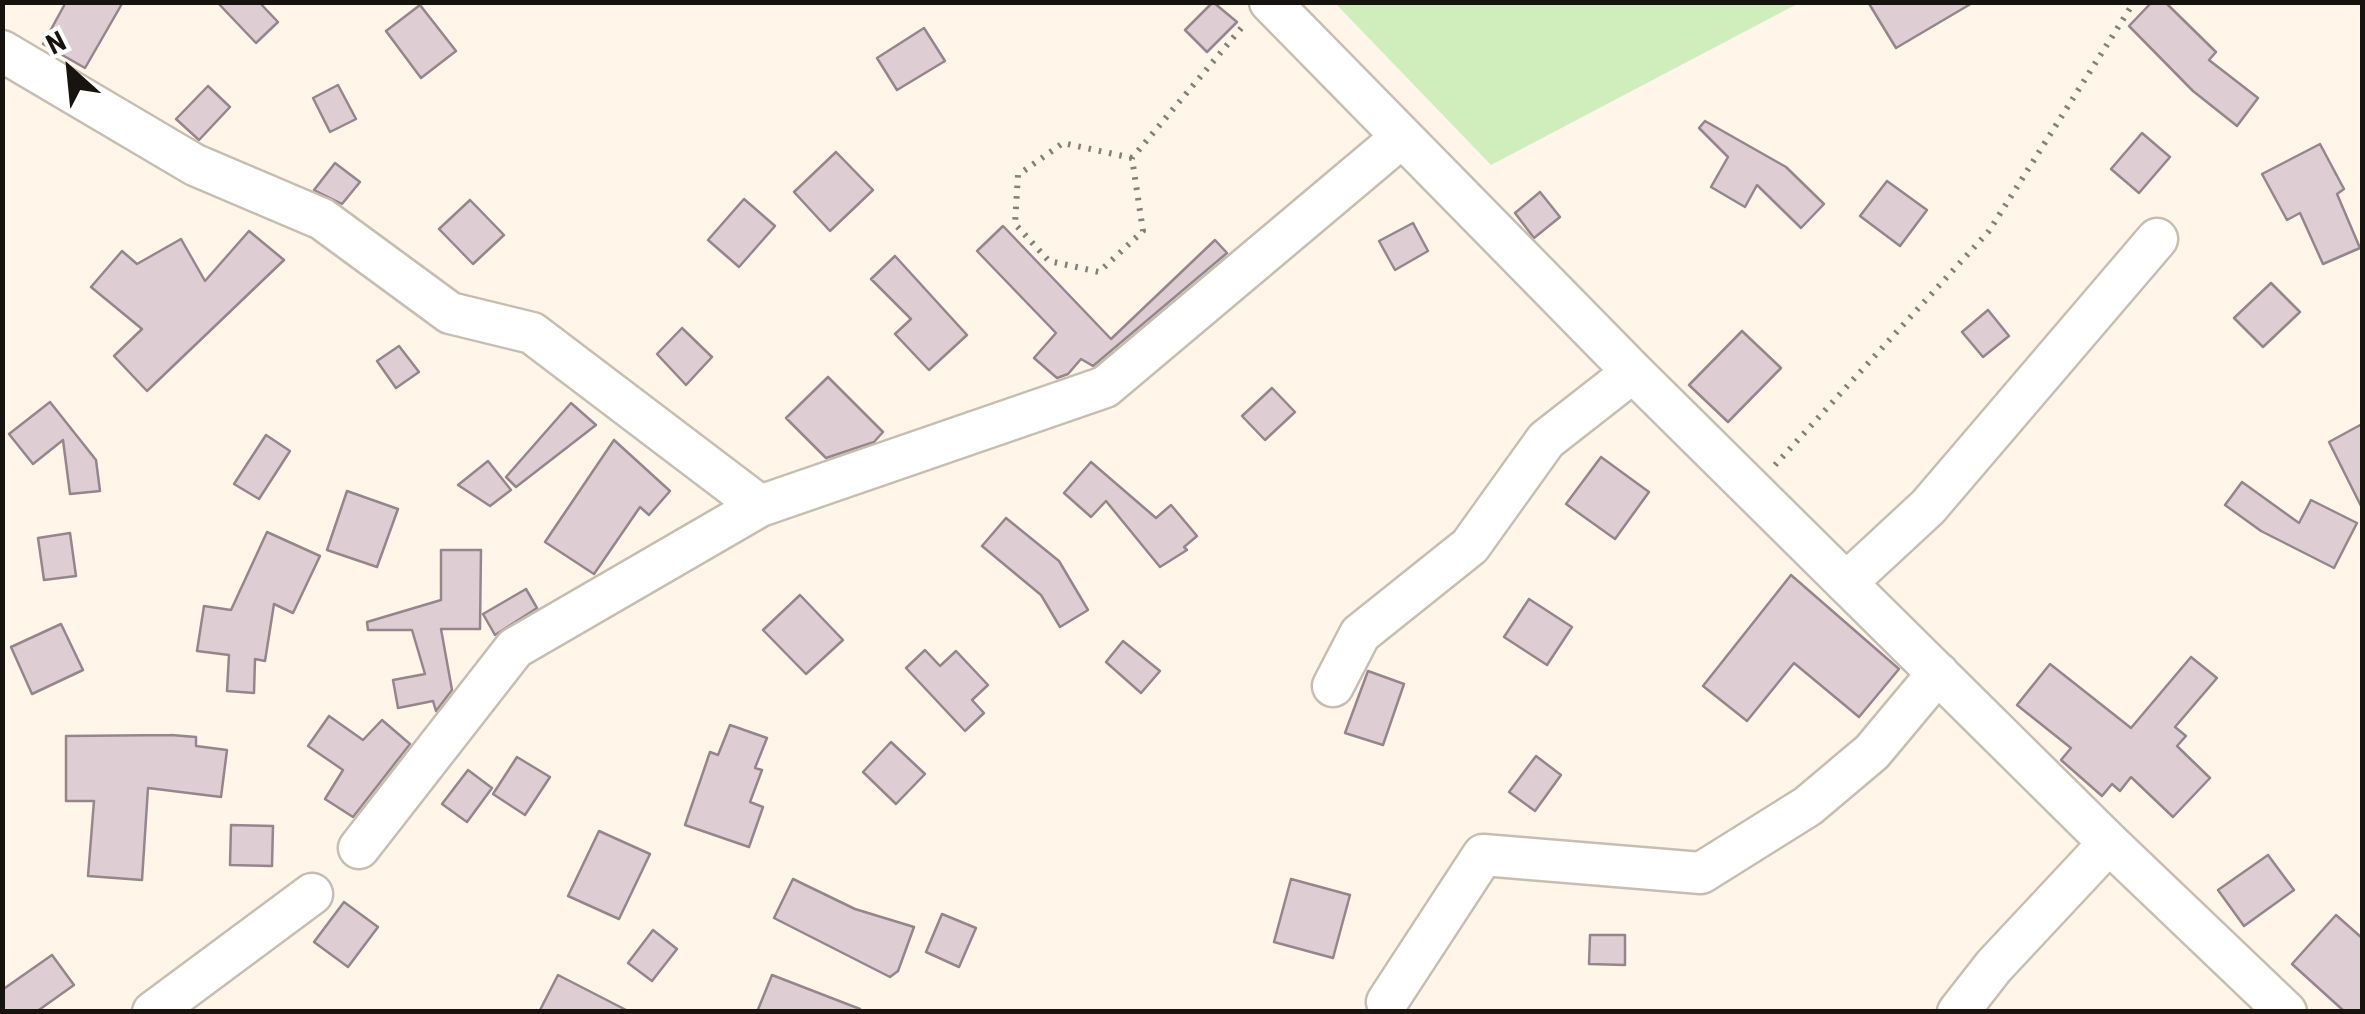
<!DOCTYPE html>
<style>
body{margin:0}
#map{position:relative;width:2365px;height:1014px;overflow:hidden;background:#fff5e8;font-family:"Roboto Condensed",sans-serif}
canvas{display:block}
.frame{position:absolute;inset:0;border:5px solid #171410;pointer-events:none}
.north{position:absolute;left:20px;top:20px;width:100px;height:100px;-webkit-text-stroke:8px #fff;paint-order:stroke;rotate:333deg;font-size:28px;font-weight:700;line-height:40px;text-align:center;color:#171410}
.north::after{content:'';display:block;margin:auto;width:35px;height:45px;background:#171410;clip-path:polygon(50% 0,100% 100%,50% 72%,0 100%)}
</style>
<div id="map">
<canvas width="2365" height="1014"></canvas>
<div class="frame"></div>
<div class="north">N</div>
</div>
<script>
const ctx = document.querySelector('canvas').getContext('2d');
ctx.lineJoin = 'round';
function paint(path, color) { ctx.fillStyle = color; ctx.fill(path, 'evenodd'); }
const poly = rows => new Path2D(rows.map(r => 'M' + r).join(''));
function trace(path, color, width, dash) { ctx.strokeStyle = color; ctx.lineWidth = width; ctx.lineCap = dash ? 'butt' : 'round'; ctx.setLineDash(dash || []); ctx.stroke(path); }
const green = poly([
 [1335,3,1799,3,1491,165]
]);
const building = poly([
 [66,2,123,2,85,68,43,44,66,2],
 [217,2,259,2,278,22,256,43,217,2],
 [1213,2,1237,22,1207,52,1185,30,1213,2],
 [1868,2,1974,2,1896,48,1868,2],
 [2152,2,2165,2,2216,52,2209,60,2258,98,2237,126,2193,91,2129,26,2152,2],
 [420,5,456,51,421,78,386,31,420,5],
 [924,28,945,61,897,90,877,58,924,28],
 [338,85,356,119,330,132,313,98,338,85],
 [208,86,230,107,199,140,176,119,208,86],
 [1705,121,1786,167,1824,204,1801,228,1757,185,1745,207,1711,187,1728,157,1699,128,1705,121],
 [2142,133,2170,157,2139,193,2111,169,2142,133],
 [2320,144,2344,189,2337,194,2360,248,2323,264,2300,213,2287,220,2262,174,2320,144],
 [836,152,873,190,830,231,794,192,836,152],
 [335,163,360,182,342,204,314,190,335,163],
 [1887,181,1927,210,1900,246,1860,216,1887,181],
 [1540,192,1560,217,1534,238,1515,213,1540,192],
 [744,199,775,226,739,267,708,240,744,199],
 [470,200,504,235,473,264,439,229,470,200],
 [1413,223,1428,251,1395,270,1379,241,1413,223],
 [1003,226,1111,339,1215,240,1227,253,1093,366,1081,359,1068,374,1057,378,1034,358,1056,333,977,251,1003,226],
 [249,231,284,260,147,391,114,356,142,329,91,287,122,251,137,264,181,239,205,281,249,231],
 [895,256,967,335,929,370,895,334,911,319,871,279,895,256],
 [2271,283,2300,312,2263,347,2234,318,2271,283],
 [1988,310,2009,336,1983,357,1962,332,1988,310],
 [682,328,712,357,686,385,657,354,682,328],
 [1742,331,1781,368,1728,422,1689,385,1742,331],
 [399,346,419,372,396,388,377,361,399,346],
 [828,377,883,432,874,442,826,458,786,418,828,377],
 [1272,388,1295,412,1265,440,1242,416,1272,388],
 [50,402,96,460,100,491,70,494,63,440,33,464,9,434,50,402],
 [571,403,596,425,516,487,506,477,571,403],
 [2362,424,2362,508,2329,442,2362,424],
 [266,435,290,451,259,499,234,484,266,435],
 [614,440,670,491,649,515,640,507,594,574,545,542,614,440],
 [1601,457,1649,492,1615,539,1566,504,1601,457],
 [488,461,511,490,490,506,458,485,488,461],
 [1091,462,1156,518,1171,505,1197,536,1184,547,1187,550,1160,567,1106,501,1091,517,1064,493,1091,462],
 [2242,482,2299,523,2311,500,2357,523,2334,568,2261,531,2225,505,2242,482],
 [347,491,398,509,377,567,327,550,347,491],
 [1006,518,1059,561,1088,610,1060,627,1041,595,982,546,1006,518],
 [267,532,320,556,293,613,274,604,265,661,255,659,254,693,227,691,229,655,197,651,204,606,231,610,267,532],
 [70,533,76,576,44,580,38,538,70,533],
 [441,550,481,550,480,629,441,629,452,690,436,711,433,701,398,708,393,680,425,674,412,630,368,630,367,622,441,600,441,550],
 [1791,575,1899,669,1859,717,1794,663,1747,721,1703,686,1791,575],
 [526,589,537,608,495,635,483,614,526,589],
 [800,595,843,640,806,674,763,630,800,595],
 [1529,599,1572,627,1547,665,1504,637,1529,599],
 [61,624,83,670,32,694,11,647,61,624],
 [1123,641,1160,671,1141,693,1106,662,1123,641],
 [925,650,940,666,956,651,988,685,972,700,984,713,965,731,906,668,925,650],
 [2191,657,2217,678,2175,727,2186,736,2177,746,2210,778,2173,817,2131,777,2120,791,2112,784,2102,796,2061,760,2071,748,2017,705,2050,664,2131,728,2191,657],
 [1368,671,1404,684,1383,745,1345,733,1368,671],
 [329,716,363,740,382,720,410,744,353,817,325,799,343,770,308,746,329,716],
 [730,725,767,738,755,768,762,770,750,802,763,807,749,847,685,825,710,752,718,755,730,725],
 [171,735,196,737,196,746,227,750,221,797,148,788,142,880,88,876,94,801,66,801,66,736,171,735],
 [891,742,925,774,896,804,863,772,891,742],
 [1536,756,1561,775,1535,811,1509,792,1536,756],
 [517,757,550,777,525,815,493,794,517,757],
 [468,770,492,788,467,822,442,804,468,770],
 [231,825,273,826,272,866,230,865,231,825],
 [599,831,650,854,619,919,568,896,599,831],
 [2268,855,2294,890,2244,926,2218,890,2268,855],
 [793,879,855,909,914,927,898,971,890,977,774,918,793,879],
 [1291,879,1350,895,1333,958,1274,942,1291,879],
 [344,902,378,927,348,967,314,942,344,902],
 [942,914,976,928,959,967,926,952,942,914],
 [2336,915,2362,938,2362,1012,2345,1012,2292,964,2336,915],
 [653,930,677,949,652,981,628,963,653,930],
 [1590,935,1625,935,1625,965,1589,964,1590,935],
 [52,955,74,985,36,1012,2,1012,2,990,52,955],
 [558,975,630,1012,539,1012,558,975],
 [772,975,860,1009,859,1012,757,1012,772,975]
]);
const path = poly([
 [1132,158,1063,143,1018,175,1015,224,1049,261,1099,272,1143,231,1132,158,1243,26],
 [1775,465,1989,231,2134,2]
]);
const minor = poly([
 [1270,2,1633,372,2109,843,2286,1012],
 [2,51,195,165,322,219,450,313,532,333,760,506],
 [1846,583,1928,507,2157,239],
 [1333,686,1360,634,1470,546,1546,440,1633,372],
 [359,848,515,648,760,506,1105,387,1402,137],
 [1387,1002,1483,855,1701,873,1808,806,1872,752,1938,673],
 [153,1012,312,894],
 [1958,1012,1994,966,2109,843]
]);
paint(green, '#d0edbc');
paint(building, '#deced4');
trace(building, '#96868c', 2.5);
trace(minor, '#c7beb2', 45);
trace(path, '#867f77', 6, [2.5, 8]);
trace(minor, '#fff', 40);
</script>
